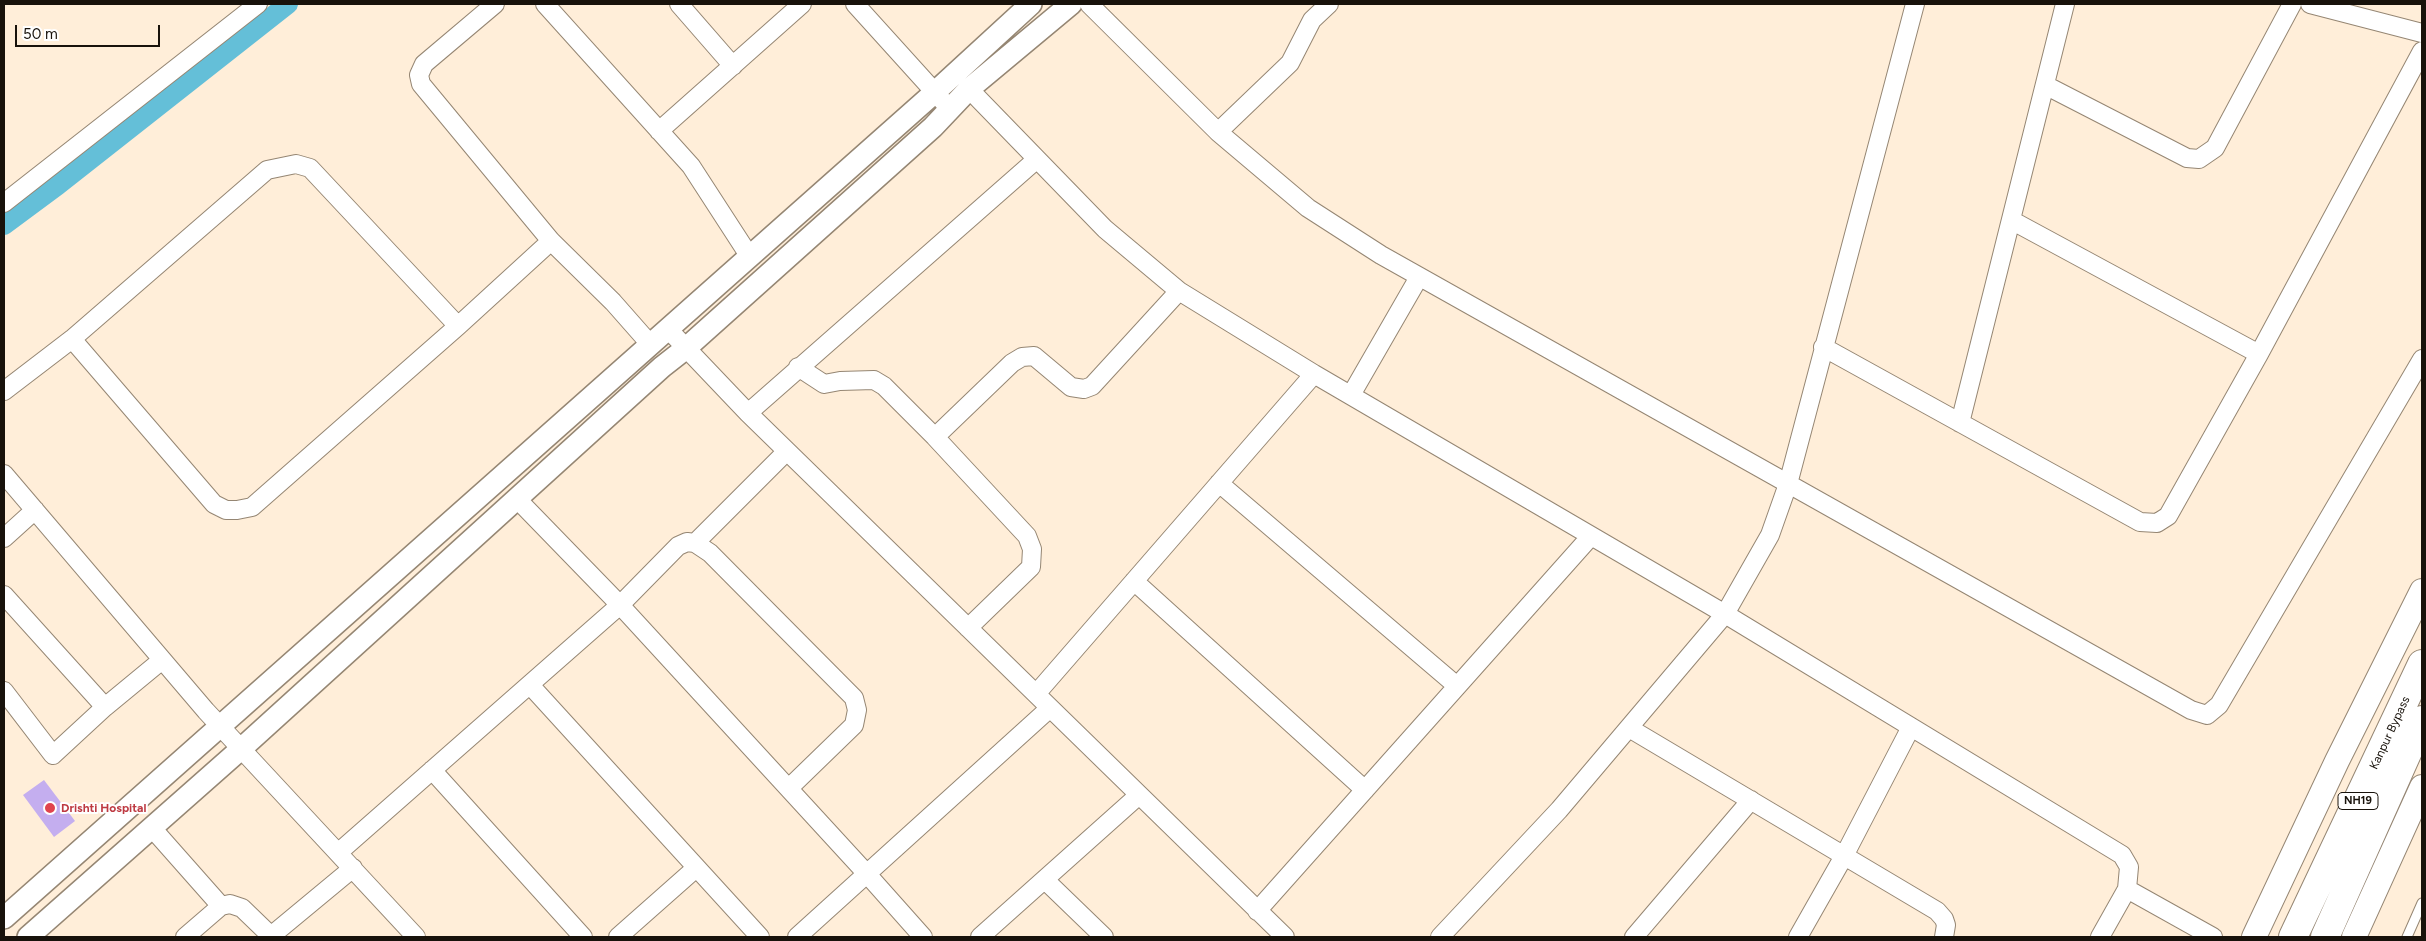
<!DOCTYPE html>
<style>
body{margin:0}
#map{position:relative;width:2426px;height:941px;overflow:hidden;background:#ffeed9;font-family:Figtree,sans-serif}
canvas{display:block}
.frame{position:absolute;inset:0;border:5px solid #18120b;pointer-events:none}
.scale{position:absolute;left:15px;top:25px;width:145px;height:22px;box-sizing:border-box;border:2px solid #18120b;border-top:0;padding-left:6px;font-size:15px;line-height:18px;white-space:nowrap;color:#18120b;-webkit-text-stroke:4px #fff;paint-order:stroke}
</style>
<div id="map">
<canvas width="2426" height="941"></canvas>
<div class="frame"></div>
<div class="scale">50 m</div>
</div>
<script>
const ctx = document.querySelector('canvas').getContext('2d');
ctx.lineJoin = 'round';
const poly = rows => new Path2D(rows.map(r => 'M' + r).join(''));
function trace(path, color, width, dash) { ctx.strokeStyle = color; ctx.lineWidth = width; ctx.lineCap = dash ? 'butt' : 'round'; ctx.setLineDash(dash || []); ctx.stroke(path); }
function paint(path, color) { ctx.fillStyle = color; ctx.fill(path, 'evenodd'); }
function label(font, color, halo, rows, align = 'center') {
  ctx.font = font + ' Figtree,sans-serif'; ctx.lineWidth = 4; ctx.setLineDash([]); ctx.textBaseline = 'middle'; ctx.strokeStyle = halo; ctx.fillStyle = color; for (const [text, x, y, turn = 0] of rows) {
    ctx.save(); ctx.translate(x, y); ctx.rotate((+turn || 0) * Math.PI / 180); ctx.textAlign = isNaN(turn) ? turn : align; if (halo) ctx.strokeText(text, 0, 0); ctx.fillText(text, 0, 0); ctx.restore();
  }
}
const canal = poly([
 [4,225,58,185,288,4]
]);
const building = poly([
 [44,780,75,821,54,837,23,795]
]);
const service = poly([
 [2407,937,2422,903]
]);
const minor = poly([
 [495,4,424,64,419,75,421,84,551,241,613,302,650,344],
 [545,4,691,166,750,257],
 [679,4,733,66],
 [855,4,950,109],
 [1089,4,1218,132,1308,208,1381,255,2191,710,2207,715,2219,705,2422,359],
 [2310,4,2422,33],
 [2045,85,2187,158,2199,159,2215,148,2292,4],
 [969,89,1105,229,1179,291,1314,374,1725,614,2122,855,2129,867,2127,889,2100,937],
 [659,131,802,4],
 [1218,132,1290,63,1312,20,1329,4],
 [4,203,258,4],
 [2011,220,2259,354],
 [668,329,748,413,1285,937],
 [72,339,214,504,226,510,237,510,252,507,458,326,551,241],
 [1823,347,2140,522,2157,523,2168,516,2259,354,2422,51],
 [798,367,824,384,840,381,874,380,884,386,935,437,1012,363,1022,357,1034,356,1071,387,1084,389,1092,386,1179,291],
 [4,391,72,339,267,170,296,164,310,168,458,326],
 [1351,395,1419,277],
 [748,413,1037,159],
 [1960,423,2065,4],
 [935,437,1027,536,1032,549,1031,567,968,628],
 [4,474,206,711,416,937],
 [1219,483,1457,686],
 [518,500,620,605,867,874,923,937],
 [4,538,35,510],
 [695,543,787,451],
 [1134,581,1365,790],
 [4,595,105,707],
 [530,685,760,937],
 [4,691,53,755,105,707,162,660],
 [1036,694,1314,374],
 [1629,728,1937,911,1944,919,1946,925,1944,937],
 [432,770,583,937],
 [152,828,221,906],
 [339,852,620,605,678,546,687,542,695,543,710,553,854,698,857,710,854,725,789,788],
 [1045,880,1104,937],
 [2127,889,2213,937],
 [1257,911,1591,536],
 [271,936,353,868],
 [185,937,221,906,230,904,242,908,272,937],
 [618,937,696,868],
 [797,937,1050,708],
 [980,937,1139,795],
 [1440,937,1559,810,1725,614,1770,535,1788,484,1915,4],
 [1634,937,1751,800],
 [1798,937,1844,856,1911,727]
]);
const tertiary = poly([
 [4,918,934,93,1031,4],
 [28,937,242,748,662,367,685,349,933,127,969,89,1071,4]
]);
const secondary = poly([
 [2254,937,2337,761,2422,591],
 [2354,937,2422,787]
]);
const trunk = poly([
 [2293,937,2422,664],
 [2325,937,2422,720]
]);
const markers = [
 [50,808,6,"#e0444e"]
];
const shields = [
 [2358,801,40]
];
const shieldNames = [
 ["NH19",2358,801]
];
const streetNames = [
 ["Kanpur Bypass",2390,733,-65]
];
const healthNames = [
 ["Drishti Hospital",61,808]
];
trace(canal, '#64bfd8', 20);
paint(building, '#c4aeef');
trace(service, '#958673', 11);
trace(minor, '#958673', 20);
trace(tertiary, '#958673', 24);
trace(secondary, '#958673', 26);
trace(trunk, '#958673', 30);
trace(service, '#fff', 9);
trace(minor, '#fff', 18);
trace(tertiary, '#fff', 21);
trace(secondary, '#fff', 24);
trace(trunk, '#fff', 28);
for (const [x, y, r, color] of markers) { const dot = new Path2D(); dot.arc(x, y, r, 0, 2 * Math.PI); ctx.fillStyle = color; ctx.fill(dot); trace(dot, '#fff', 2); }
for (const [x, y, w] of shields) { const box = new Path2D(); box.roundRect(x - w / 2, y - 8.5, w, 17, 4); ctx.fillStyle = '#fff'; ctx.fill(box); trace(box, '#18120b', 1); }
label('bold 11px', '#18120b', null, shieldNames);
label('12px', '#18120b', '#fff', streetNames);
label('bold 12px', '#be3a42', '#fff', healthNames, 'left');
</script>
